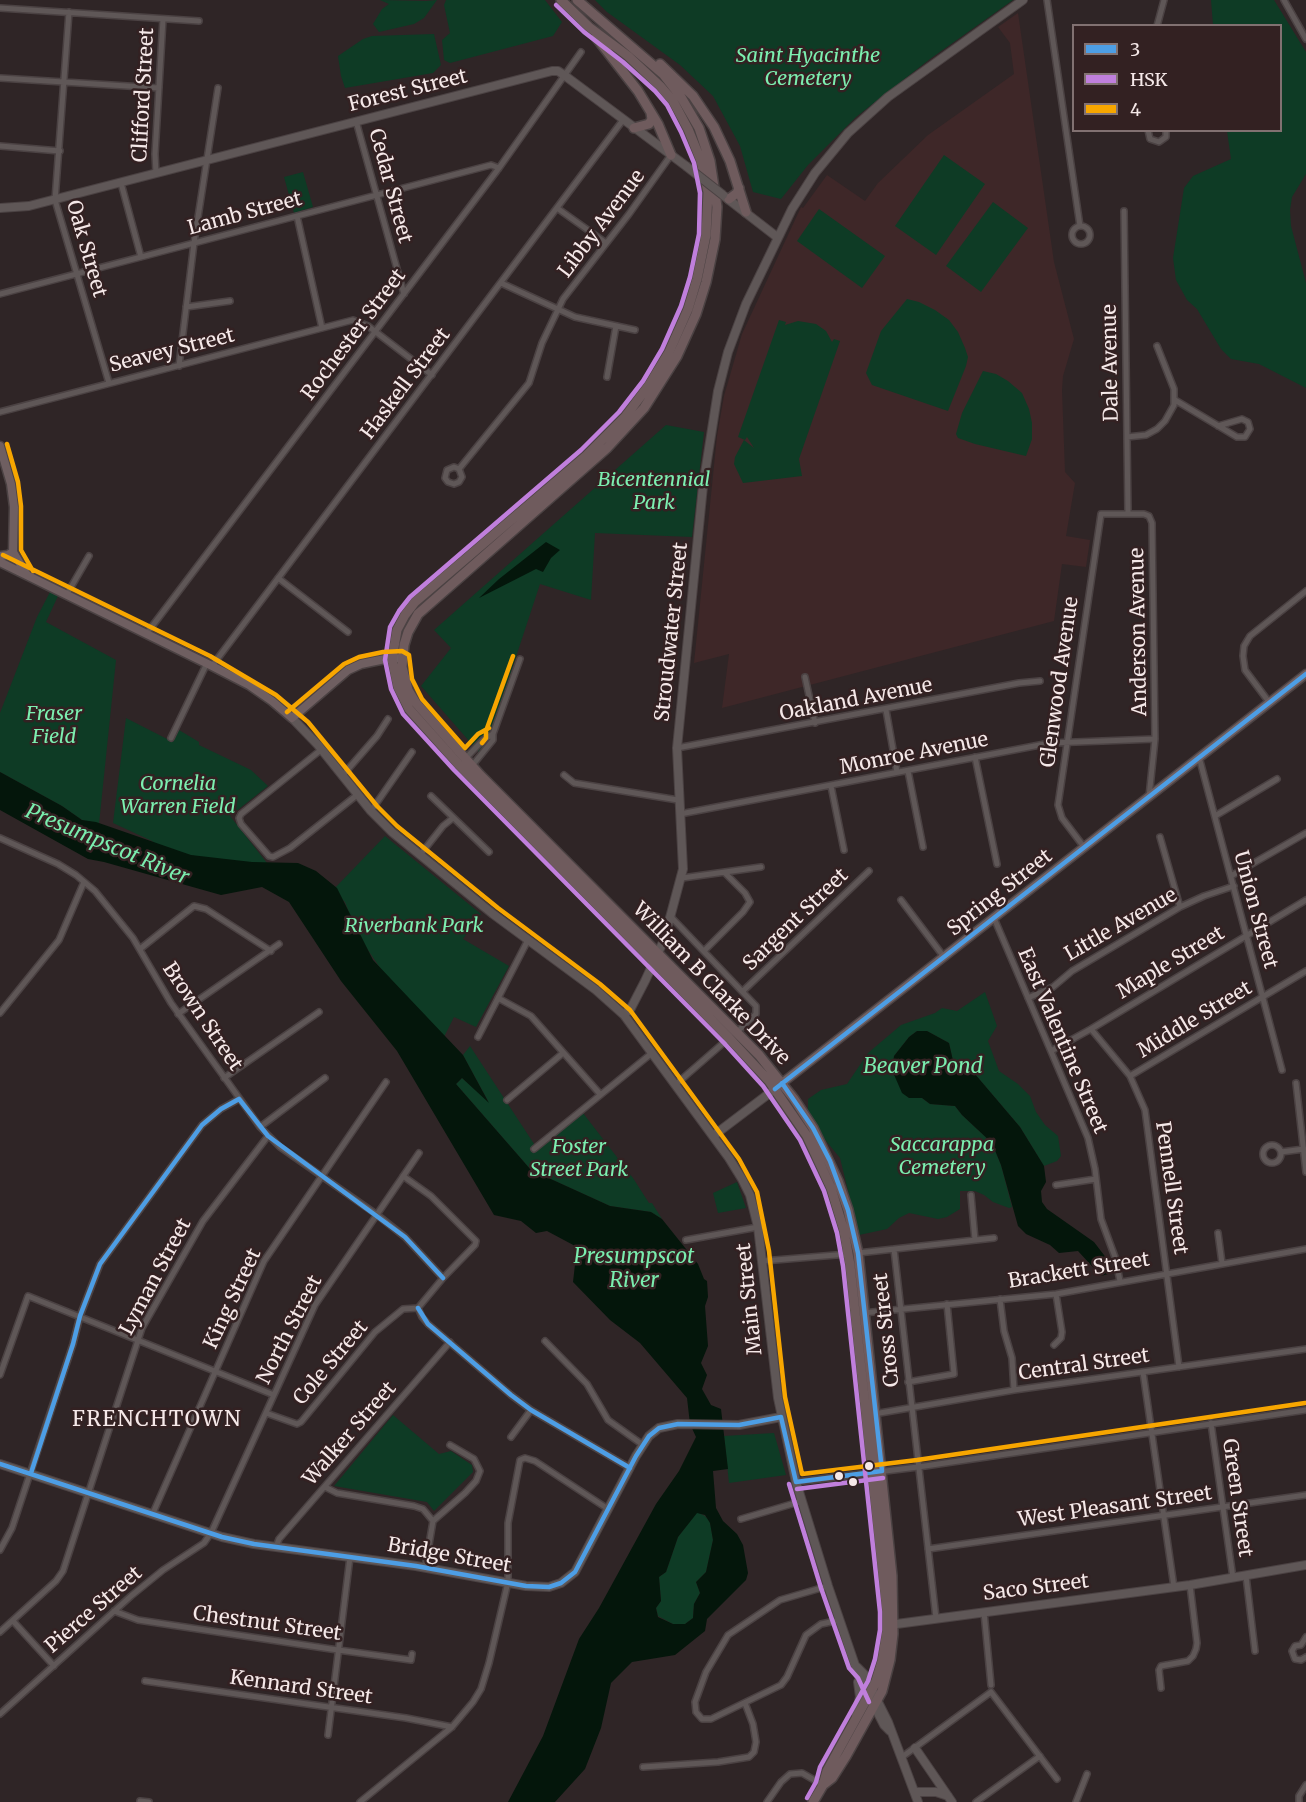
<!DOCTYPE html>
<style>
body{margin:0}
#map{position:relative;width:1306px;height:1802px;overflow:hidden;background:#2f2526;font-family:Merriweather,serif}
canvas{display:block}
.legend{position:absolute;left:1072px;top:24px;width:210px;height:108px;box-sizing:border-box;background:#332122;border:2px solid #817171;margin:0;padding:8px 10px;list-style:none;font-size:18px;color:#f5e8e8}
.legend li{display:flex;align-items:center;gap:12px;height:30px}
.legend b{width:30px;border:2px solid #817171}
</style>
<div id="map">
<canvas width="1306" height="1802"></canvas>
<ul class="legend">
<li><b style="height:8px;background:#4d9ee5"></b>3</li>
<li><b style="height:8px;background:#c07fdc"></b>HSK</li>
<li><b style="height:8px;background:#f7a600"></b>4</li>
</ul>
</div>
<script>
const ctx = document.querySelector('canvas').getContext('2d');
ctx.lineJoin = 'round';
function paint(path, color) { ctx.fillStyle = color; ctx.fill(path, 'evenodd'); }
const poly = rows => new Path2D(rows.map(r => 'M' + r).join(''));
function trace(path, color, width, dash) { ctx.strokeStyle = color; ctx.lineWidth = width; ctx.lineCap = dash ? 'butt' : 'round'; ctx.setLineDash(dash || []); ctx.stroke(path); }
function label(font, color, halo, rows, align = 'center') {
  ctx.font = font + ' Merriweather,serif'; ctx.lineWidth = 5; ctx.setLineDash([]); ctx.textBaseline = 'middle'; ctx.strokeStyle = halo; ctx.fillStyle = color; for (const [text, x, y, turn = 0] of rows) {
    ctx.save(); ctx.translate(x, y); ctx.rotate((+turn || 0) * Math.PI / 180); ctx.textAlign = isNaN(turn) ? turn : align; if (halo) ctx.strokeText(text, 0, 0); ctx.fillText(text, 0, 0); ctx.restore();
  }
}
const built = poly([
 [1018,13,1054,262,1074,339,1063,376,1062,390,1065,472,1075,483,1066,536,1090,540,1086,567,1062,564,1054,621,722,708,729,654,694,663,717,436,724,396,742,334,801,207,803,208,827,175,865,201,878,183,928,135,1014,74,1010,43,998,27]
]);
const green = poly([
 [380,0,426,1,437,0,424,18,414,24,379,32,373,24,382,9,389,4],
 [446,0,545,0,562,22,553,36,450,63,444,60,442,40,450,33,444,5],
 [595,0,1013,0,930,59,856,117,808,165,781,199,753,192,740,146,713,96,680,65,607,12],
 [1211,0,1274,0,1306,52,1306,174,1292,197,1290,210,1291,226,1306,283,1306,388,1259,364,1231,359,1221,349,1197,309,1187,300,1176,280,1173,258,1184,188,1193,176,1231,159,1227,131,1280,130,1280,26,1213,25],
 [434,34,441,65,433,73,345,88,341,76,338,56,363,39,372,36],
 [944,155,985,184,936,255,895,226],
 [303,172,313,207,294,213,284,177],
 [993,202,1028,228,981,292,946,266],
 [819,209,885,256,862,288,797,241],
 [907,299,919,302,935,310,949,320,958,332,965,348,968,357,966,366,948,411,872,385,866,373,881,331],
 [779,320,786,322,785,325,798,321,816,324,826,331,832,342,834,339,840,341,799,459,802,476,743,483,734,464,735,457,744,440,754,448,747,437,745,440,738,437],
 [983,371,996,374,1008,381,1022,393,1029,409,1032,423,1032,439,1026,456,975,444,958,438,956,434,962,413],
 [666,425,704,432,692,537,595,533,591,600,540,584,483,757,421,686,451,648,434,630],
 [50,592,58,596,46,622,116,660,99,824,82,820,62,806,0,772,0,713,37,617],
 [126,718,173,742,179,730,199,742,199,745,251,770,268,786,230,816,267,863,240,867,160,848,152,841,113,823],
 [385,836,481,914,463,939,509,966,476,1027,454,1017,443,1039,385,975,357,934,345,902,333,890],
 [985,992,997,1026,988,1041,999,1071,1018,1084,1030,1096,1036,1112,1045,1125,1058,1136,1061,1156,1057,1161,1044,1166,1020,1127,969,1067,954,1065,949,1043,927,1031,917,1031,909,1037,894,1056,909,1098,922,1098,930,1104,955,1106,962,1115,992,1143,1001,1165,1012,1207,1009,1208,993,1202,984,1195,975,1191,960,1191,960,1209,947,1217,938,1219,909,1213,899,1218,887,1229,859,1235,840,1158,817,1130,808,1110,808,1099,821,1090,847,1084,868,1053,901,1025,935,1013,942,1008,957,1011],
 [470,1046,538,1150,583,1113,633,1178,649,1203,652,1203,662,1219,651,1212,610,1206,531,1170,456,1084,462,1078,488,1101,463,1055],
 [737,1182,746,1208,718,1213,713,1193],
 [393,1415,439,1454,451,1451,472,1465,473,1472,434,1511,427,1502,334,1486],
 [774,1433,786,1475,729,1483,724,1436],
 [697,1512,705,1516,710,1522,713,1540,706,1572,696,1582,700,1593,694,1604,693,1618,685,1624,673,1624,658,1616,656,1608,661,1601,659,1577,666,1572,678,1537]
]);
const water = poly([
 [546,542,560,550,551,558,543,572,536,569,479,598,499,579],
 [0,772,62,806,82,820,96,822,191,855,252,862,298,863,316,871,337,888,373,960,463,1055,489,1103,462,1078,456,1084,531,1170,610,1206,651,1212,662,1219,698,1264,704,1279,707,1281,708,1297,705,1306,708,1346,701,1363,707,1375,702,1389,711,1405,721,1409,728,1469,713,1471,716,1508,723,1521,737,1534,743,1545,748,1573,746,1580,707,1619,705,1631,675,1655,632,1662,611,1683,601,1728,585,1769,555,1802,508,1802,543,1736,579,1639,599,1608,656,1504,679,1471,696,1437,690,1424,687,1398,640,1343,610,1320,573,1282,577,1247,547,1231,536,1233,521,1221,494,1215,397,1051,341,981,289,902,262,887,221,895,104,862,88,859,0,810],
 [697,1513,705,1515,710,1523,713,1540,706,1572,696,1582,700,1593,694,1604,693,1618,685,1624,673,1624,658,1617,656,1608,661,1601,659,1577,666,1572,678,1537],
 [917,1031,927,1031,949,1043,954,1065,969,1067,1020,1127,1044,1166,1046,1182,1041,1191,1042,1202,1047,1209,1094,1242,1107,1259,1110,1268,1108,1274,1101,1276,1078,1251,1059,1253,1050,1245,1026,1234,1018,1226,1001,1165,992,1143,962,1115,955,1106,930,1104,922,1098,909,1098,902,1093,892,1070,894,1056,909,1037]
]);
const street = poly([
 [1047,0,1080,226],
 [1284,0,1306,39],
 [0,8,199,21],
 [69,12,55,200,109,383],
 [1157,26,1164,0],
 [0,78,159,88],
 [356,121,404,294],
 [1148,130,1150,139,1159,142,1166,137,1166,130],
 [0,146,60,151],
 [156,173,155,154,163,19],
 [121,183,141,257],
 [557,208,606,243],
 [1124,211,1128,514],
 [297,216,322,328],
 '1072 235a9 9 0 1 1 18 0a9 9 0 1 1-18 0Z',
 [501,283,575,317,635,330],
 [0,294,491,165,499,168],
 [186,307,230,301],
 [179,366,194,243,218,88],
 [607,377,616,326],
 [1175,400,1237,437,1245,437,1250,429,1248,422,1242,419,1218,426],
 [0,412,353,320,368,326,432,375],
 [1127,437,1146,435,1157,429,1165,421,1174,405,1174,389,1157,346],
 [459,469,462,477,459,482,454,484,448,482,445,478,447,470,454,467,459,469,529,383,542,343,563,299,629,214,671,155],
 [278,578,348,632],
 [67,594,89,556],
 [147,633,499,168,581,52],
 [212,666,623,120],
 [805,677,815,723],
 [1269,702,1245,670,1243,656,1244,646,1250,636,1306,591],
 [886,710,897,772],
 [171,738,207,663],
 [677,748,1019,683,1040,681],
 [322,749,241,814,239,818,241,824,269,856,273,857,290,848,357,795],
 [975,757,997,864],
 [1199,757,1282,1070],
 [465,759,483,740,493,734],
 [471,767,493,740,493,734,520,659],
 [908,771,923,847],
 [564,775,574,783,678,800],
 [342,776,377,736,388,719],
 [831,786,844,850],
 [431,796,489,852],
 [371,811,412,752],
 [680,814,1050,743,1155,739],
 [1215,816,1277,779],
 [1160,837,1180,907],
 [0,838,58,864,76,875,95,891,133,938,171,1003,260,1127,280,1147,376,1214,405,1237,443,1278],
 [1084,847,1062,818,1058,805,1101,514,1144,514,1149,516,1152,523,1155,739,1149,797],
 [420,855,443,826,453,818],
 [1231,876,1306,833],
 [682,878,761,867],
 [901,900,944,957],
 [671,917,756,1006,756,1014,737,1032],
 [994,918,1088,1138,1095,1169,1101,1219,1115,1257,1120,1281],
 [140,949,194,906,206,909,271,951],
 [704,951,743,912,750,902,745,893,725,873],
 [743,991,869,871],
 [498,998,531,1016,600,1094],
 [1028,998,1053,987,1072,971,1180,907,1204,896,1234,886],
 [0,1013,59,940,84,882],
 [178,1014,279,944],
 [1091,1029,1130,1076,1145,1110,1179,1367],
 [478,1037,528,940],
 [1051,1051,1091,1029,1306,900],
 [1130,1076,1306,971],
 [224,1078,319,1012],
 [1296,1083,1306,1172],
 [675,1085,729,1038],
 [507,1100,563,1053],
 [260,1127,325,1078],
 '1263 1154a9 9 0 1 1 18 0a9 9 0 1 1-18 0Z',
 [534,1149,652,1053],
 [1281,1152,1304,1149],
 [403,1176,431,1196,476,1241,475,1245,443,1278,418,1308],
 [1056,1185,1096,1179],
 [971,1195,975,1240],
 [1218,1233,1222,1263],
 [686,1240,758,1227],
 [894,1249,936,1618],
 [858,1253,994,1238],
 [763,1261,848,1254],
 [1000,1299,1004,1331,1012,1358,1014,1390],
 [418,1308,422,1317,428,1324,511,1395,531,1410,630,1468],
 [863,1313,1056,1294,1306,1249],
 [545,1341,587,1384,608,1420,643,1445],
 [1054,1345,1061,1338,1062,1332,1056,1294],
 [1143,1372,1174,1587],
 [0,1375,28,1296,274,1395],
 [908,1382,954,1374,947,1304],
 [266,1413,297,1424,301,1422,375,1332,403,1309,418,1308],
 [874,1414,1014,1390,1306,1349],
 [1211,1423,1233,1578],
 [511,1437,531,1410],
 [796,1482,918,1467,1306,1410],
 [325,1487,337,1493,414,1506,423,1509,433,1521],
 [153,1513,264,1261,386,1082],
 [741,1519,802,1501],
 [276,1547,279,1539,450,1342],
 [928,1549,1306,1495],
 [0,1550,12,1528,73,1344,80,1316,100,1264,202,1125,221,1109,239,1099],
 [425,1568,433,1521,465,1493,476,1481,480,1471,474,1459,450,1445],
 [1246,1576,1255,1651],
 [828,1586,780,1600,728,1635,706,1672,695,1702,696,1712,702,1719,711,1719,781,1685,787,1677,806,1635,821,1624,840,1620],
 [114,1611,138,1620,331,1649,411,1660,412,1654],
 [984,1612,991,1685],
 [13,1621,54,1666],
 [0,1632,56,1581,63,1571,142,1328,203,1221,268,1136],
 [1306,1637,1301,1645,1295,1646,1292,1651,1295,1659,1301,1660,1306,1657],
 [145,1681,406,1718,452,1727],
 [1161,1688,1159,1670,1161,1666,1188,1661,1193,1656,1196,1649,1197,1643,1190,1585],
 [0,1714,131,1596,163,1570,204,1543,211,1533,315,1305,419,1153],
 [328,1735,350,1557],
 [902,1757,991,1692,1057,1779],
 [643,1767,718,1762,749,1757,754,1752,756,1742,753,1724,745,1703],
 [140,1801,149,1802],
 [360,1802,452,1727,473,1702,481,1689,489,1663,508,1582,508,1523,520,1460,525,1458,535,1461,608,1509],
 [767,1802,781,1782,790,1774,802,1773,823,1785],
 [976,1802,1040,1756],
 [1076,1802,1087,1774],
 [1299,1802,1299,1796,1306,1785]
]);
const secondary = poly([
 [724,196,777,237],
 [0,208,29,206,552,71,558,71,564,75,686,166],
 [292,718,318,745,371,811,392,832,493,914,596,990,624,1015,729,1158,742,1179,750,1195,758,1227,778,1398,796,1482,828,1586,858,1674,884,1725,890,1731],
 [624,1015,631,1008,645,981,664,940,683,869,677,748,703,486,718,391,728,352,746,304,792,209,815,173,848,133,888,97,1023,0],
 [713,1136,775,1089],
 [0,1464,222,1537,254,1544,416,1566,526,1586,549,1587,561,1583,575,1572,636,1456,649,1436,659,1428,678,1424,739,1425,781,1417],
 [889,1625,1190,1585,1306,1565],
 [857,1667,864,1674,888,1722,918,1802],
 [856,1714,860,1697,858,1682],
 [915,1748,952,1802],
 [915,1792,936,1792,948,1796]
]);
const primary = poly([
 [0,446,11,484,14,507,13,552,27,575],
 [0,556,8,555,13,552],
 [0,562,212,666,249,685,272,701,292,718,348,670,361,664,385,659,402,658],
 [777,1087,1306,674]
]);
const highway = poly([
 [561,0,589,27,628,56,660,86,673,101,688,129,701,161,708,192,706,235,697,279,688,309,669,352,649,385,625,417,586,456,415,602,405,615,397,630,392,659,398,687,409,709,459,765,729,1038,769,1081,807,1136,831,1188,844,1231,850,1265,887,1612,887,1631,882,1661,875,1684,827,1771,823,1785,813,1802],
 [577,0,663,74,681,97,699,128,710,161,717,207,715,239,706,282,696,314,677,356,644,408,607,448,418,614,408,632,404,645,402,667,408,690,416,703,480,775,759,1055,794,1099,813,1128,838,1181,848,1210,858,1253,892,1576,893,1634,890,1660,882,1691,846,1756,832,1778,823,1785],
 [596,37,638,91,658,124,671,155],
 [660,64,693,96,714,127,730,161,746,212],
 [634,128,649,124,652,119,651,113],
 [729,199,737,193,739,188]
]);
const secondaryBridge = poly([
 [686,166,723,195]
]);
const bus1 = poly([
 [782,1083,813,1128,830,1161,848,1210,858,1253,882,1471],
 [775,1089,1306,674],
 [239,1099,268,1136,405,1237,443,1278],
 [418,1308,428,1324,511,1395,531,1410,630,1468],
 [781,1417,796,1482],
 [0,1464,222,1537,254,1544,416,1566,526,1586,549,1587,561,1583,575,1572,636,1456,649,1436,659,1428,678,1424,739,1425,781,1417],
 [31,1473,73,1344,80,1316,100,1264,202,1125,221,1109,239,1099],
 [796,1482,882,1471]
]);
const bus2 = poly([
 [556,5,584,32,623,62,655,91,667,105,681,132,694,163,700,193,699,234,690,277,681,306,662,349,643,381,619,412,581,450,410,597,399,611,390,627,385,660,391,689,403,714,454,770,724,1043,763,1086,800,1140,824,1191,837,1233,843,1266,880,1612,880,1630,875,1659,868,1681,820,1767,816,1782,807,1798],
 [789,1484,821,1588,849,1668,858,1678,869,1702],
 [797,1489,883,1478]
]);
const bus3 = poly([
 [7,444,18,482,21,506,21,550,33,571],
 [3,555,210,656,276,695,308,722,377,806,397,826,498,908,600,984,630,1010,739,1159,757,1192,769,1251,785,1397,802,1474,917,1460,1305,1403],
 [287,712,344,664,359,657,383,652,402,651,409,655,412,679,422,699,465,748,478,734,489,728],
 [482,743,486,738,486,731,513,656]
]);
const markers = [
 [869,1466,5,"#f5e8e8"],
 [839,1476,5,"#f5e8e8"],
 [853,1482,5,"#f5e8e8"]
];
const parkNames = [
 ["Saint Hyacinthe",808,56],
 ["Cemetery",808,79],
 ["Bicentennial",654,480],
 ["Park",654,503],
 ["Fraser",54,714],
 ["Field",54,737],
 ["Cornelia",178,784],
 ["Warren Field",178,807],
 ["Riverbank Park",414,926],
 ["Saccarappa",942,1145],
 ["Cemetery",942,1168],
 ["Foster",579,1147],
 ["Street Park",579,1170]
];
const streetNames = [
 ["Forest Street",408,91,-14],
 ["Clifford Street",144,95,-87],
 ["Cedar Street",390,186,75],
 ["Lamb Street",245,214,-15],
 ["Libby Avenue",602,224,-53],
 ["Oak Street",86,249,74],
 ["Rochester Street",354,335,-53],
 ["Seavey Street",172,351,-14],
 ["Dale Avenue",1111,363,-91],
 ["Haskell Street",406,384,-53],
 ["Stroudwater Street",672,632,-84],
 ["Anderson Avenue",1139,632,-91],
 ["Glenwood Avenue",1060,682,-82],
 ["Oakland Avenue",856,700,-11],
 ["Monroe Avenue",914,754,-11],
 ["Spring Street",1000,893,-38],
 ["Union Street",1255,910,75],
 ["Sargent Street",796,920,-44],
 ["Little Avenue",1121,925,-30],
 ["Maple Street",1171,963,-31],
 ["William B Clarke Drive",711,984,46],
 ["Brown Street",202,1017,56],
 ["Middle Street",1195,1020,-31],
 ["East Valentine Street",1062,1041,67],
 ["Pennell Street",1171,1188,82],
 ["Brackett Street",1079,1271,-9],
 ["Lyman Street",156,1277,-62],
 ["King Street",233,1299,-65],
 ["Main Street",750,1299,-96],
 ["North Street",290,1330,-63],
 ["Cross Street",887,1330,-96],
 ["Cole Street",331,1363,-50],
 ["Central Street",1084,1365,-8],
 ["Walker Street",350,1434,-49],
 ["Green Street",1237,1498,82],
 ["West Pleasant Street",1115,1507,-8],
 ["Bridge Street",449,1556,10],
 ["Saco Street",1036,1588,-7],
 ["Pierce Street",94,1610,-41],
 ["Chestnut Street",267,1624,8],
 ["Kennard Street",301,1688,8]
];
const waterNames = [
 ["Presumpscot River",107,845,23],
 ["Beaver Pond",923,1067],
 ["Presumpscot",634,1257],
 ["River",634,1281]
];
const neighbourhoodNames = [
 ["FRENCHTOWN",157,1420]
];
paint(built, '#3e2728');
paint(green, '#0e3b25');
paint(water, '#04160b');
trace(street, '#4b4243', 8);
trace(secondary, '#4b4243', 10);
trace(primary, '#4b4243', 11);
trace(highway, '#4b4243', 12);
trace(street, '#5f5757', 5);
trace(secondary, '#5f5757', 8);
trace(primary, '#6f5f61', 8);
trace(highway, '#6f5b5d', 9);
trace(secondaryBridge, '#4b4243', 10, []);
trace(secondaryBridge, '#5f5757', 8);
trace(bus1, '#4d9ee5', 4.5);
trace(bus2, '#c07fdc', 4.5);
trace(bus3, '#f7a600', 4.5);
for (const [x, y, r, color] of markers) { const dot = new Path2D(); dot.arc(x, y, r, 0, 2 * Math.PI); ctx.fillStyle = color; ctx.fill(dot); trace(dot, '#332122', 2); }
label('italic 20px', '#7cefb0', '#332122', parkNames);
label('20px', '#f5e8e8', '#332122', streetNames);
label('italic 21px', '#7aedae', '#332122', waterNames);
ctx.letterSpacing = '1.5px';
label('21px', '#f5e8e8', '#332122', neighbourhoodNames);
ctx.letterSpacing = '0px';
</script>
